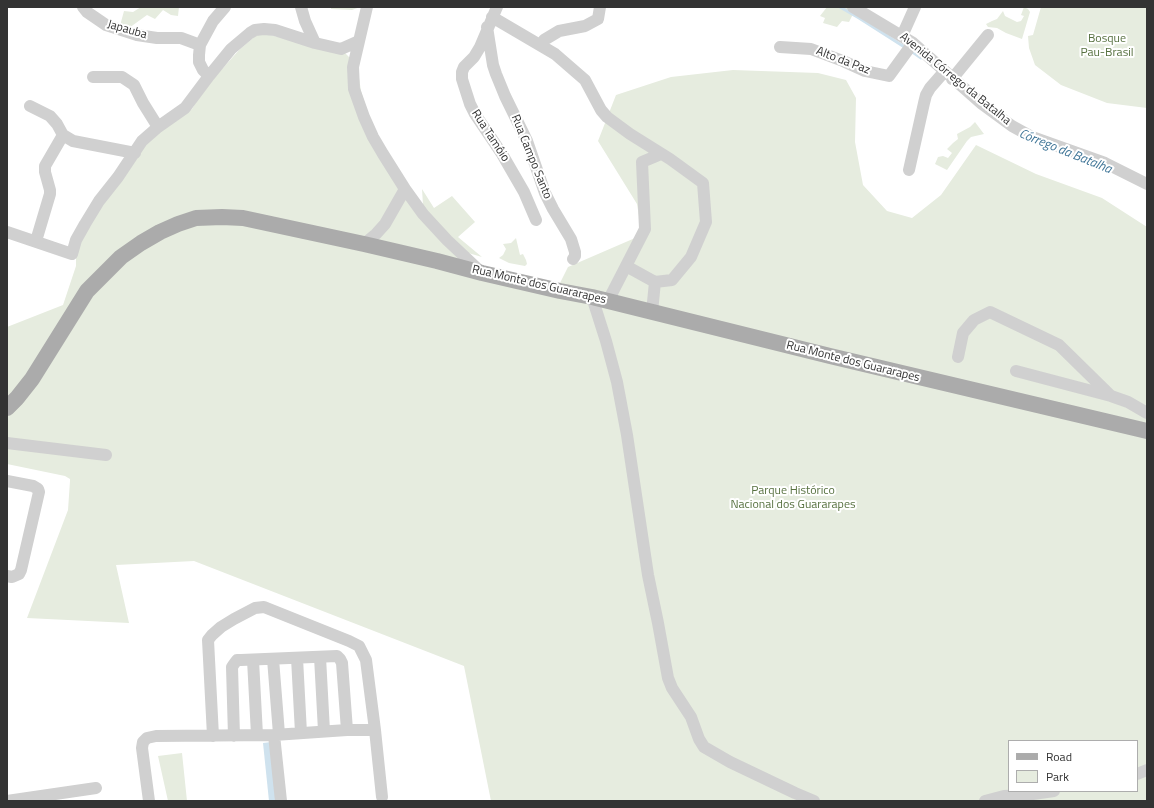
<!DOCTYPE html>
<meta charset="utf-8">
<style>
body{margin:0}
#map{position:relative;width:1154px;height:808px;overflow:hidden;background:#fff;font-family:"Titillium Web",sans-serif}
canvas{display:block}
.frame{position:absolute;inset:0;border:8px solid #333;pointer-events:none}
.legend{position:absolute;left:1008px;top:740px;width:130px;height:52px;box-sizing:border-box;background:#fff;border:1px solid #adadad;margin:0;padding:5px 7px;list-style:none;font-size:12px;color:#333}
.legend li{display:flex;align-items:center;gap:8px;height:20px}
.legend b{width:20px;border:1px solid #adadad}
</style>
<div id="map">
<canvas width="1154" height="808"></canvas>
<div class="frame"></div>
<ul class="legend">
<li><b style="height:5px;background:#ababab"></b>Road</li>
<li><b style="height:11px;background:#e6ecdf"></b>Park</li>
</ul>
</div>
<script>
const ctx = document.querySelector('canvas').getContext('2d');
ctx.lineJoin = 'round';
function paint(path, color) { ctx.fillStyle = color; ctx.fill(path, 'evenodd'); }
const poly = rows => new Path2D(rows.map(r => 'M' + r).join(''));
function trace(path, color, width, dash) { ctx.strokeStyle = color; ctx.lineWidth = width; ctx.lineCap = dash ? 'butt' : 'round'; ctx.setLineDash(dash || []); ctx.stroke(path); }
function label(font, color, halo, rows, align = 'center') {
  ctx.font = font + ' "Titillium Web",sans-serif'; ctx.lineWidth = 4; ctx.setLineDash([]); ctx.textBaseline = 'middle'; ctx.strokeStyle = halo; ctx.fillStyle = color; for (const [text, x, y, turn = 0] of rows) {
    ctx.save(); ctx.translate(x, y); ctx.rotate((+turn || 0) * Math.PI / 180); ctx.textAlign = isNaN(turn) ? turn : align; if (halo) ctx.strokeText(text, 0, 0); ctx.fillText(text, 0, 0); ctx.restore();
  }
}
const green = poly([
 [141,7,179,7,178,16,171,15,163,10,155,19,147,15,129,28,121,28,121,22,124,11,133,12],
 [331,7,360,7,352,10,331,9],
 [827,7,848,7,854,12,849,22,842,21,837,27,823,23,825,18,820,16],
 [1024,7,1028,9,1030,12,1022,39,1006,33,997,28,988,27,986,24,992,21,997,19,1003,11,1005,16,1017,22,1021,21,1024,16,1021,15],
 [1041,7,1147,7,1147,108,1107,103,1061,85,1035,65,1029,48,1028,36,1033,35],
 [259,33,341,49,357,65,361,91,370,120,386,153,423,205,422,189,434,208,452,196,475,222,458,237,482,257,458,250,482,273,557,289,568,267,642,235,637,204,598,141,616,95,671,77,733,70,818,73,846,80,856,98,855,142,863,185,887,211,912,218,941,195,976,145,1036,174,1102,198,1147,227,1147,801,491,801,464,666,194,561,116,565,129,623,27,618,68,510,70,481,70,479,65,476,7,464,7,327,63,305,76,266,76,256,80,242,97,210,147,141,167,121,192,109,207,84,223,68,240,49],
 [1009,741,1137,741,1137,791,1009,791],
 [975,122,984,134,971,137,967,141,947,170,935,164,938,157,943,156,948,158,952,153,947,149,953,143,958,139,957,134,970,127],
 [516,238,520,255,523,254,526,260,527,264,525,266,509,263,499,258,503,255,506,249,503,244,511,243],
 [182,753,187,801,168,801,158,756]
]);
const water = poly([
 [271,742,277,801,269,801,263,743]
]);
const stream = poly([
 [840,7,859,18,906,48],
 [911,51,921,58]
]);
const minor = poly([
 [83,7,87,12,106,25,137,35,157,38,181,38,200,45],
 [301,7,305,21,315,43],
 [367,7,353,67,354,89,364,117,373,137,383,154,405,189,423,214,447,240,481,272],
 [497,7,480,47,474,57,464,67,462,72,462,79,470,104,475,114,502,154,524,192,536,220],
 [853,7,913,43,982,104,1012,126,1032,137,1105,163,1147,184],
 [492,17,555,54,585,80,601,110,607,117,630,134,670,159,703,183,706,222,691,257,672,280,655,282,652,312],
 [487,27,493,65,496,74,505,96,527,141,545,193,553,209,571,239,575,252,575,256,573,259],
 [902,36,915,7],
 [542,46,544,40,559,31,585,26,598,19,600,7],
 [780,47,811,49,843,61,865,71,889,76,913,43],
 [209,76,203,70,199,62,199,55,200,45,213,21,225,7],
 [93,77,122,77,134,85,143,103,158,127],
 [952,79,988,35],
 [30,106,50,116,57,124,63,135,73,141,135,153],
 [909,170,924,103,926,95,930,88,944,72],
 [7,232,72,254,76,240,85,224,99,201,118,177,142,141,158,127,185,108,209,76,231,49,250,33,255,30,264,29,275,30,315,43,341,49,359,41],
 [36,241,50,194,50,190,45,172,45,166,63,135],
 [364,244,376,234,385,224,405,189],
 [626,266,655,282],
 [592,297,606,341,617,382,627,435,648,575,658,623,668,678,672,688,691,717,699,739,704,747,730,762,795,793,814,801],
 [608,301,645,229,642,162,661,154],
 [958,357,963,333,974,320,990,312,1059,345,1111,396],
 [1016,371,1111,396,1128,402,1147,413],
 [7,443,106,455],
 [7,481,33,486,38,489,39,492,21,570,19,574,12,577,7,576],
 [320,657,324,731],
 [297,658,301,733],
 [273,659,279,734],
 [253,660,257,735],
 [274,735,281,801],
 [213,736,208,640,212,635,221,627,234,619,255,608,264,607,349,641,359,646,366,660,375,730,382,797],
 [234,736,232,667,234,664,237,660,241,660,337,656,340,659,342,663,347,730],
 [1137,774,1147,770],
 [7,801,96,788],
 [149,801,142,748,143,742,147,738,156,736,274,735,347,730,375,730],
 [985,801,1004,796,1026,795,1054,791]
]);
const major = poly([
 [7,408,17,398,32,379,87,291,121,257,141,243,160,232,178,224,196,218,222,217,243,218,364,244,437,261,482,273,560,291,592,297,830,356,1147,431]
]);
const streetNames = [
 ["Japauba",127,30,16],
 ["Alto da Paz",843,61,21],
 ["Avenida Córrego da Batalha",955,79,39],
 ["Rua Tamôio",490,136,57],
 ["Rua Campo Santo",531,157,68],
 ["Rua Monte dos Guararapes",539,285,13],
 ["Rua Monte dos Guararapes",853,362,14]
];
const parkNames = [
 ["Bosque",1107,39],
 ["Pau-Brasil",1107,53],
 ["Parque Histórico",793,491],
 ["Nacional dos Guararapes",793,505]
];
const waterNames = [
 ["Córrego da Batalha",1065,152,22]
];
paint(green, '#e6ecdf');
paint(water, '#cfe2ee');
trace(stream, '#cfe2ee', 3);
trace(minor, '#d0d0d0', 12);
trace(major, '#ababab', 16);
label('12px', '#333', '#fff', streetNames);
label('12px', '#56703f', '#fff', parkNames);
label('italic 13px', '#3f7597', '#fff', waterNames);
</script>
